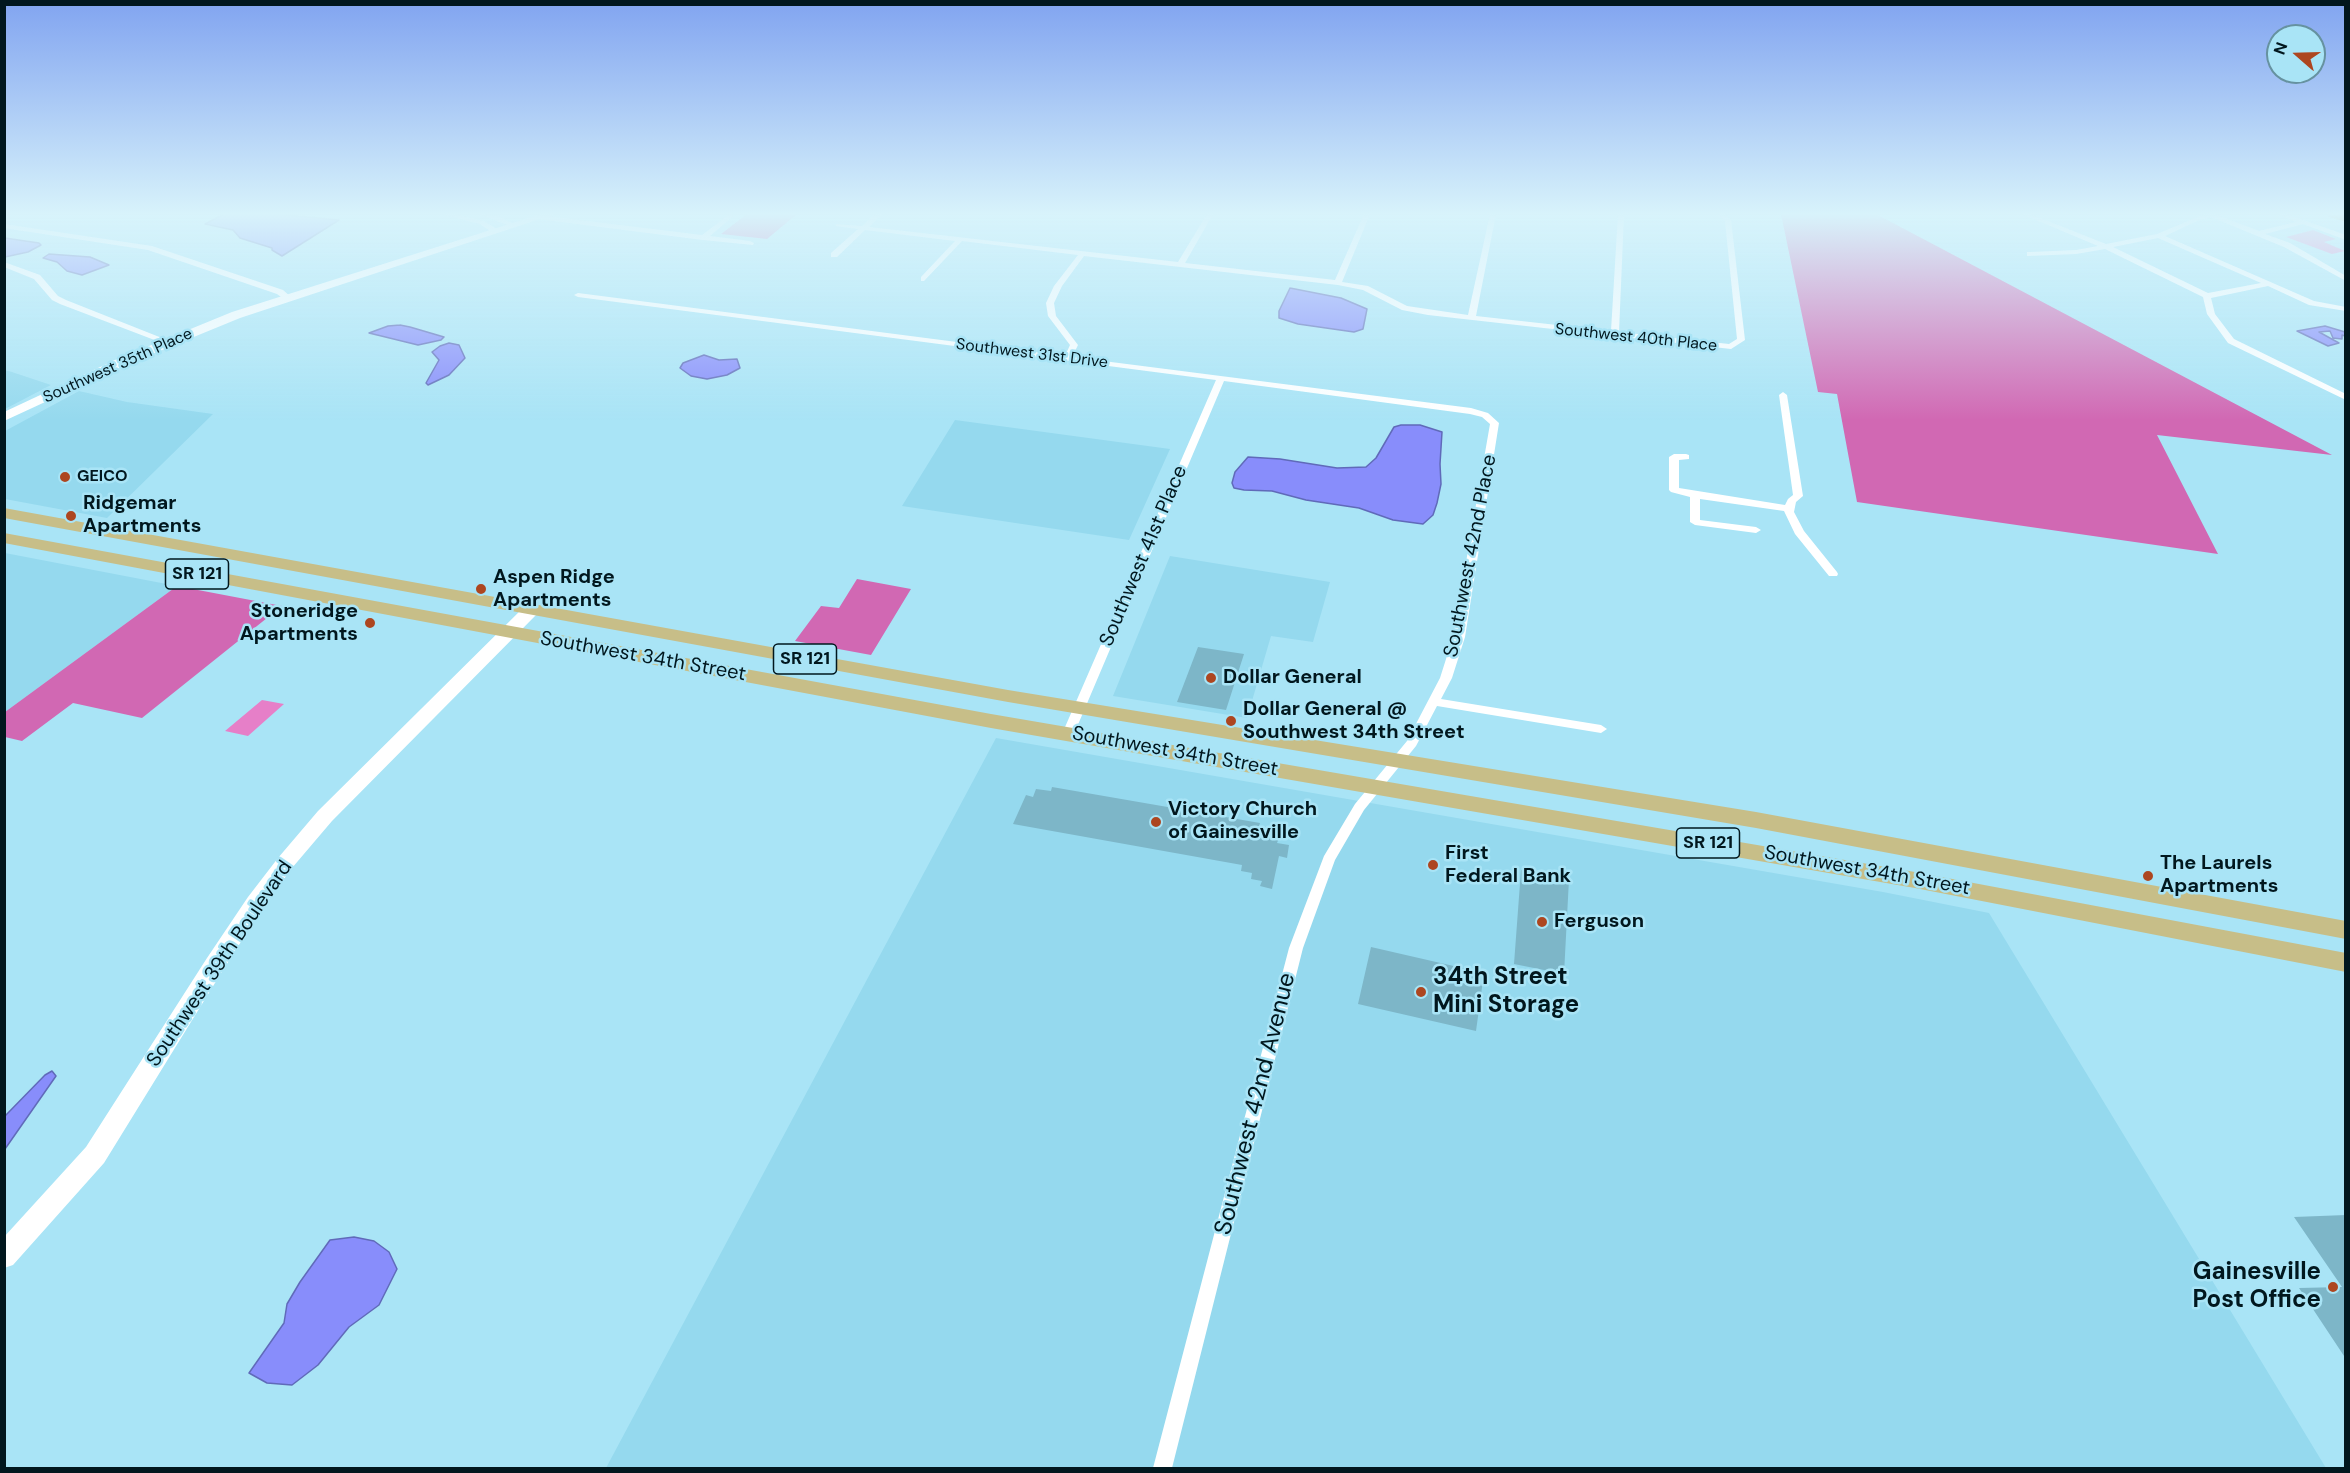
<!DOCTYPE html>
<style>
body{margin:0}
#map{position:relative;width:2350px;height:1473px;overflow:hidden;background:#a9e4f6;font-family:"DM Sans",sans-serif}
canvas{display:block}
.frame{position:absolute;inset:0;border:6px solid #01171e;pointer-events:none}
.north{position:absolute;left:2266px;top:24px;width:60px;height:60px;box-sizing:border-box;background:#a9e4f6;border:2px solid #6692a0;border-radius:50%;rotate:290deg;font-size:16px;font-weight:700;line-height:24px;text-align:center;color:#01171e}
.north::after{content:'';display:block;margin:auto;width:21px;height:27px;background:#ad4620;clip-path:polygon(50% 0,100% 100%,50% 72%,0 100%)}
</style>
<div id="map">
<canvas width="2350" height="1473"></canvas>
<div class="frame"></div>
<div class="north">N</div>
</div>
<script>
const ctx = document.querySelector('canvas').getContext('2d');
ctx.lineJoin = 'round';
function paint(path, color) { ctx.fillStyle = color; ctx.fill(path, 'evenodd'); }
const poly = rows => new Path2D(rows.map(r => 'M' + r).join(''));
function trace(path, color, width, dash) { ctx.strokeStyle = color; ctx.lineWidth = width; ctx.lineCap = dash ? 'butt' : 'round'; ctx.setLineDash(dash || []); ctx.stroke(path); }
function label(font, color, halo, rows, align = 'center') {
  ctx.font = font + ' "DM Sans",sans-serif'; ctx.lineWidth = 5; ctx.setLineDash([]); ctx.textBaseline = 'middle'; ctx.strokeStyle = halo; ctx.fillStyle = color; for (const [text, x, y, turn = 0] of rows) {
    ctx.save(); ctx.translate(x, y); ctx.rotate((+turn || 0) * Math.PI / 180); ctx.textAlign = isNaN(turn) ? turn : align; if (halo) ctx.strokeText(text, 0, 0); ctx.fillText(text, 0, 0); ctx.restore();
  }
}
const built = poly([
 [4,370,12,372,51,385,5,409],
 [79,391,127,402,213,414,107,518,5,499,5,431],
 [955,420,1170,449,1129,540,902,506],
 [5,553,177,586,5,712],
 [1170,556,1330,582,1313,642,1271,636,1247,718,1113,696],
 [996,738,1883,892,1989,913,2326,1468,606,1468]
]);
const green = poly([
 [2313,230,2336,239,2324,242,2345,251,2332,254,2286,237],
 [262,700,284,704,248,736,225,731]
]);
const forest = poly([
 [747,214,797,214,767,239,721,234],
 [1781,214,1876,214,2332,455,2157,435,2218,554,1857,502,1837,394,1818,392],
 [857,579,911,589,871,655,795,641,821,606,839,608],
 [177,586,282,606,142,718,73,703,22,741,5,737,5,712]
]);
const water = poly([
 [224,214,277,214,339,220,282,256,272,250,272,248,240,238,233,230,205,224,224,214],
 [5,238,39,243,41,245,28,252,5,257,5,238],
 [49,254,90,257,109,265,82,275,67,271,57,262,43,258,49,254],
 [1290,288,1341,298,1367,309,1363,329,1354,332,1298,324,1279,318,1279,311,1290,288],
 [400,325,410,327,444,337,441,340,418,345,369,333,388,326,400,325],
 [2325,326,2345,332,2345,336,2342,335,2342,339,2333,338,2330,331,2319,332,2339,343,2328,346,2297,331,2325,326],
 [449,343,459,345,465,358,449,375,428,385,426,383,439,360,432,352,440,346,449,343],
 [704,355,719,360,737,359,740,368,727,375,707,379,691,376,680,368,683,363,704,355],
 [1401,425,1420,425,1442,432,1440,464,1441,484,1437,503,1433,515,1423,524,1393,520,1359,508,1306,500,1272,491,1244,490,1234,488,1232,483,1235,472,1248,457,1280,459,1337,468,1366,467,1376,458,1394,427,1401,425],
 [52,1071,56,1076,5,1149,5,1116,45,1075,52,1071],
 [354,1237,374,1241,389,1252,397,1269,379,1305,349,1327,318,1365,292,1385,267,1383,249,1373,284,1323,287,1304,300,1282,330,1240,354,1237]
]);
const building = poly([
 [1198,647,1244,654,1226,710,1177,702],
 [1052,787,1260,823,1258,829,1270,831,1269,836,1279,838,1277,843,1289,845,1287,858,1279,856,1272,889,1260,886,1262,881,1251,879,1252,873,1241,871,1242,865,1013,824,1026,795,1033,797,1036,789,1051,791],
 [1521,870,1569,879,1564,974,1514,964],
 [1371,947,1484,973,1476,1031,1358,1004],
 [2346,1215,2346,1359,2299,1288,2342,1287,2294,1217]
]);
const street = poly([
 [444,214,454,214,484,221,500,231,493,233,480,224,445,215,444,214],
 [479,214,496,215,516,225,510,226,479,214],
 [730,214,733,216,732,217,710,236,750,241,754,243,753,245,703,240,538,219,535,217,538,215,702,235,730,214],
 [875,214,882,214,869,227,1178,262,1207,214,1213,214,1185,263,1335,280,1364,214,1370,214,1342,282,1368,286,1407,306,1468,315,1490,214,1496,214,1476,316,1611,331,1618,214,1624,214,1619,332,1729,344,1737,339,1725,221,1718,214,1725,214,1731,220,1745,340,1731,349,1428,315,1402,310,1363,290,1338,285,1084,256,1062,286,1054,303,1056,316,1078,345,1072,357,1471,408,1488,413,1499,423,1465,637,1452,678,1441,699,1601,725,1607,729,1601,733,1437,706,1416,746,1364,810,1335,860,1303,948,1172,1468,1153,1468,1289,948,1324,856,1355,804,1407,741,1440,678,1453,637,1490,424,1482,417,1470,414,1224,381,1074,734,1072,737,1064,737,1062,734,1216,380,578,297,574,295,578,293,1065,356,1070,345,1048,316,1046,303,1054,286,1078,255,962,241,924,281,921,281,921,277,955,241,865,230,837,257,831,257,831,253,858,229,836,226,836,224,862,226,875,214],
 [2022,214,2030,214,2106,244,2157,234,2205,214,2214,214,2259,231,2296,222,2278,214,2286,214,2346,235,2346,240,2303,224,2265,234,2290,243,2346,276,2346,281,2284,247,2211,217,2197,221,2165,236,2314,301,2346,307,2346,311,2309,305,2268,286,2211,298,2215,314,2234,339,2346,394,2346,400,2228,343,2207,314,2203,297,2105,249,2076,254,2027,256,2027,252,2030,252,2076,250,2098,246,2022,214],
 [2158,238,2261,283,2208,293,2113,247,2158,238],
 [4,224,152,246,283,290,291,297,284,299,277,294,148,250,4,228,4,224],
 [4,262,40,275,58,296,66,300,172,342,165,344,60,304,52,300,34,279,4,267,4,262],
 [1783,392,1787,395,1803,496,1796,502,1794,512,1804,531,1837,572,1838,574,1837,576,1829,576,1795,534,1784,511,1700,499,1700,520,1756,527,1761,530,1756,533,1695,525,1690,522,1690,497,1671,492,1669,490,1669,457,1674,454,1686,454,1689,455,1689,459,1679,460,1679,488,1785,505,1788,499,1793,495,1779,395,1783,392]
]);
const secondary = poly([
 [541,214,555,214,240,318,123,366,4,421,4,412,115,360,232,312,541,214],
 [531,605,537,606,539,610,537,614,332,821,292,868,262,909,223,970,104,1163,13,1265,4,1268,4,1237,86,1147,207,958,248,897,278,858,318,811,525,606,531,605]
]);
const primary = poly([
 [4,508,1008,690,1756,812,2346,921,2346,939,1756,828,1008,702,4,518,4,508],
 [4,533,991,714,1915,872,2346,953,2346,972,1915,888,991,728,4,543,4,533]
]);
const highway = poly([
 [2328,214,2346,214,2346,222,2329,217,2328,214]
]);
const markers = [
 [65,477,6,"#ad4620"],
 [71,516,6,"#ad4620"],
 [481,589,6,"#ad4620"],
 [370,623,6,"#ad4620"],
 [1211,678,6,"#ad4620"],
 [1231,721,6,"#ad4620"],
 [1156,822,6,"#ad4620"],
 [1433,865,6,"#ad4620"],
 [2148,876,6,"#ad4620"],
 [1542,922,6,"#ad4620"],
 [1421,992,6,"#ad4620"],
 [2333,1287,6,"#ad4620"]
];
const farStreetnames = [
 ["Southwest 40th Place",1636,338,6],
 ["Southwest 31st Drive",1032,354,7],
 ["Southwest 35th Place",118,366,-24]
];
const farPoinames = [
 ["GEICO",77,477]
];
const shields = [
 [197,574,63],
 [805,659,63],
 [1708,843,63]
];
const shieldNames = [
 ["SR 121",197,574],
 ["SR 121",805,659],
 ["SR 121",1708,843]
];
const poiNames = [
 ["Ridgemar",83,504],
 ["Apartments",83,527],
 ["Aspen Ridge",493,578],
 ["Apartments",493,601],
 ["Stoneridge",358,612,"right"],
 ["Apartments",358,635,"right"],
 ["Dollar General",1223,678],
 ["Dollar General @",1243,710],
 ["Southwest 34th Street",1243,733],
 ["Victory Church",1168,810],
 ["of Gainesville",1168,833],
 ["First",1445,854],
 ["Federal Bank",1445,877],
 ["The Laurels",2160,864],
 ["Apartments",2160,887],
 ["Ferguson",1554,922]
];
const streetNames = [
 ["Southwest 41st Place",1144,556,-67],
 ["Southwest 42nd Place",1471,556,-79],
 ["Southwest 34th Street",643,657,10],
 ["Southwest 34th Street",1175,752,10],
 ["Southwest 34th Street",1867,871,10],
 ["Southwest 39th Boulevard",220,964,-56]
];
const nearPoinames = [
 ["34th Street",1433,978],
 ["Mini Storage",1433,1006],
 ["Gainesville",2321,1273,"right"],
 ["Post Office",2321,1301,"right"]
];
const nearStreetnames = [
 ["Southwest 42nd Avenue",1256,1104,-76]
];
paint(built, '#95d9ee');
paint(green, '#e67fc8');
paint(forest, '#d168b3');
paint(water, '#888dfb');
trace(water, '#606ab9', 1.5);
paint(building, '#7db6c8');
paint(street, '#fff');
paint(secondary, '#fff');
paint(primary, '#c7be88');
paint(highway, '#a29239');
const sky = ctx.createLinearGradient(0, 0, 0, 420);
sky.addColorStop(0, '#81a4f0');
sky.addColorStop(0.51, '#d8f3fb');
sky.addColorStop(1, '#d8f3fb00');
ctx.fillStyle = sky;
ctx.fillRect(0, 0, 2350, 420);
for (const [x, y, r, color] of markers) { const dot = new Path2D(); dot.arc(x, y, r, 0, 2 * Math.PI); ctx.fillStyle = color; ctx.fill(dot); trace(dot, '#a9e4f6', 2); }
label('16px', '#01171e', '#a9e4f6', farStreetnames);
label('bold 16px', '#01171e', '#a9e4f6', farPoinames, 'left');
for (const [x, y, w] of shields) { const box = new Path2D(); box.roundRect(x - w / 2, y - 15, w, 30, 4.5); ctx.fillStyle = '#a9e4f6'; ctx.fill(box); trace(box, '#01171e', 1.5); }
label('bold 18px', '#01171e', null, shieldNames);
label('bold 20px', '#01171e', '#a9e4f6', poiNames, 'left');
label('20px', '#01171e', '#a9e4f6', streetNames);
label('bold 24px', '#01171e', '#a9e4f6', nearPoinames, 'left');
label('24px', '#01171e', '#a9e4f6', nearStreetnames);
</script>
